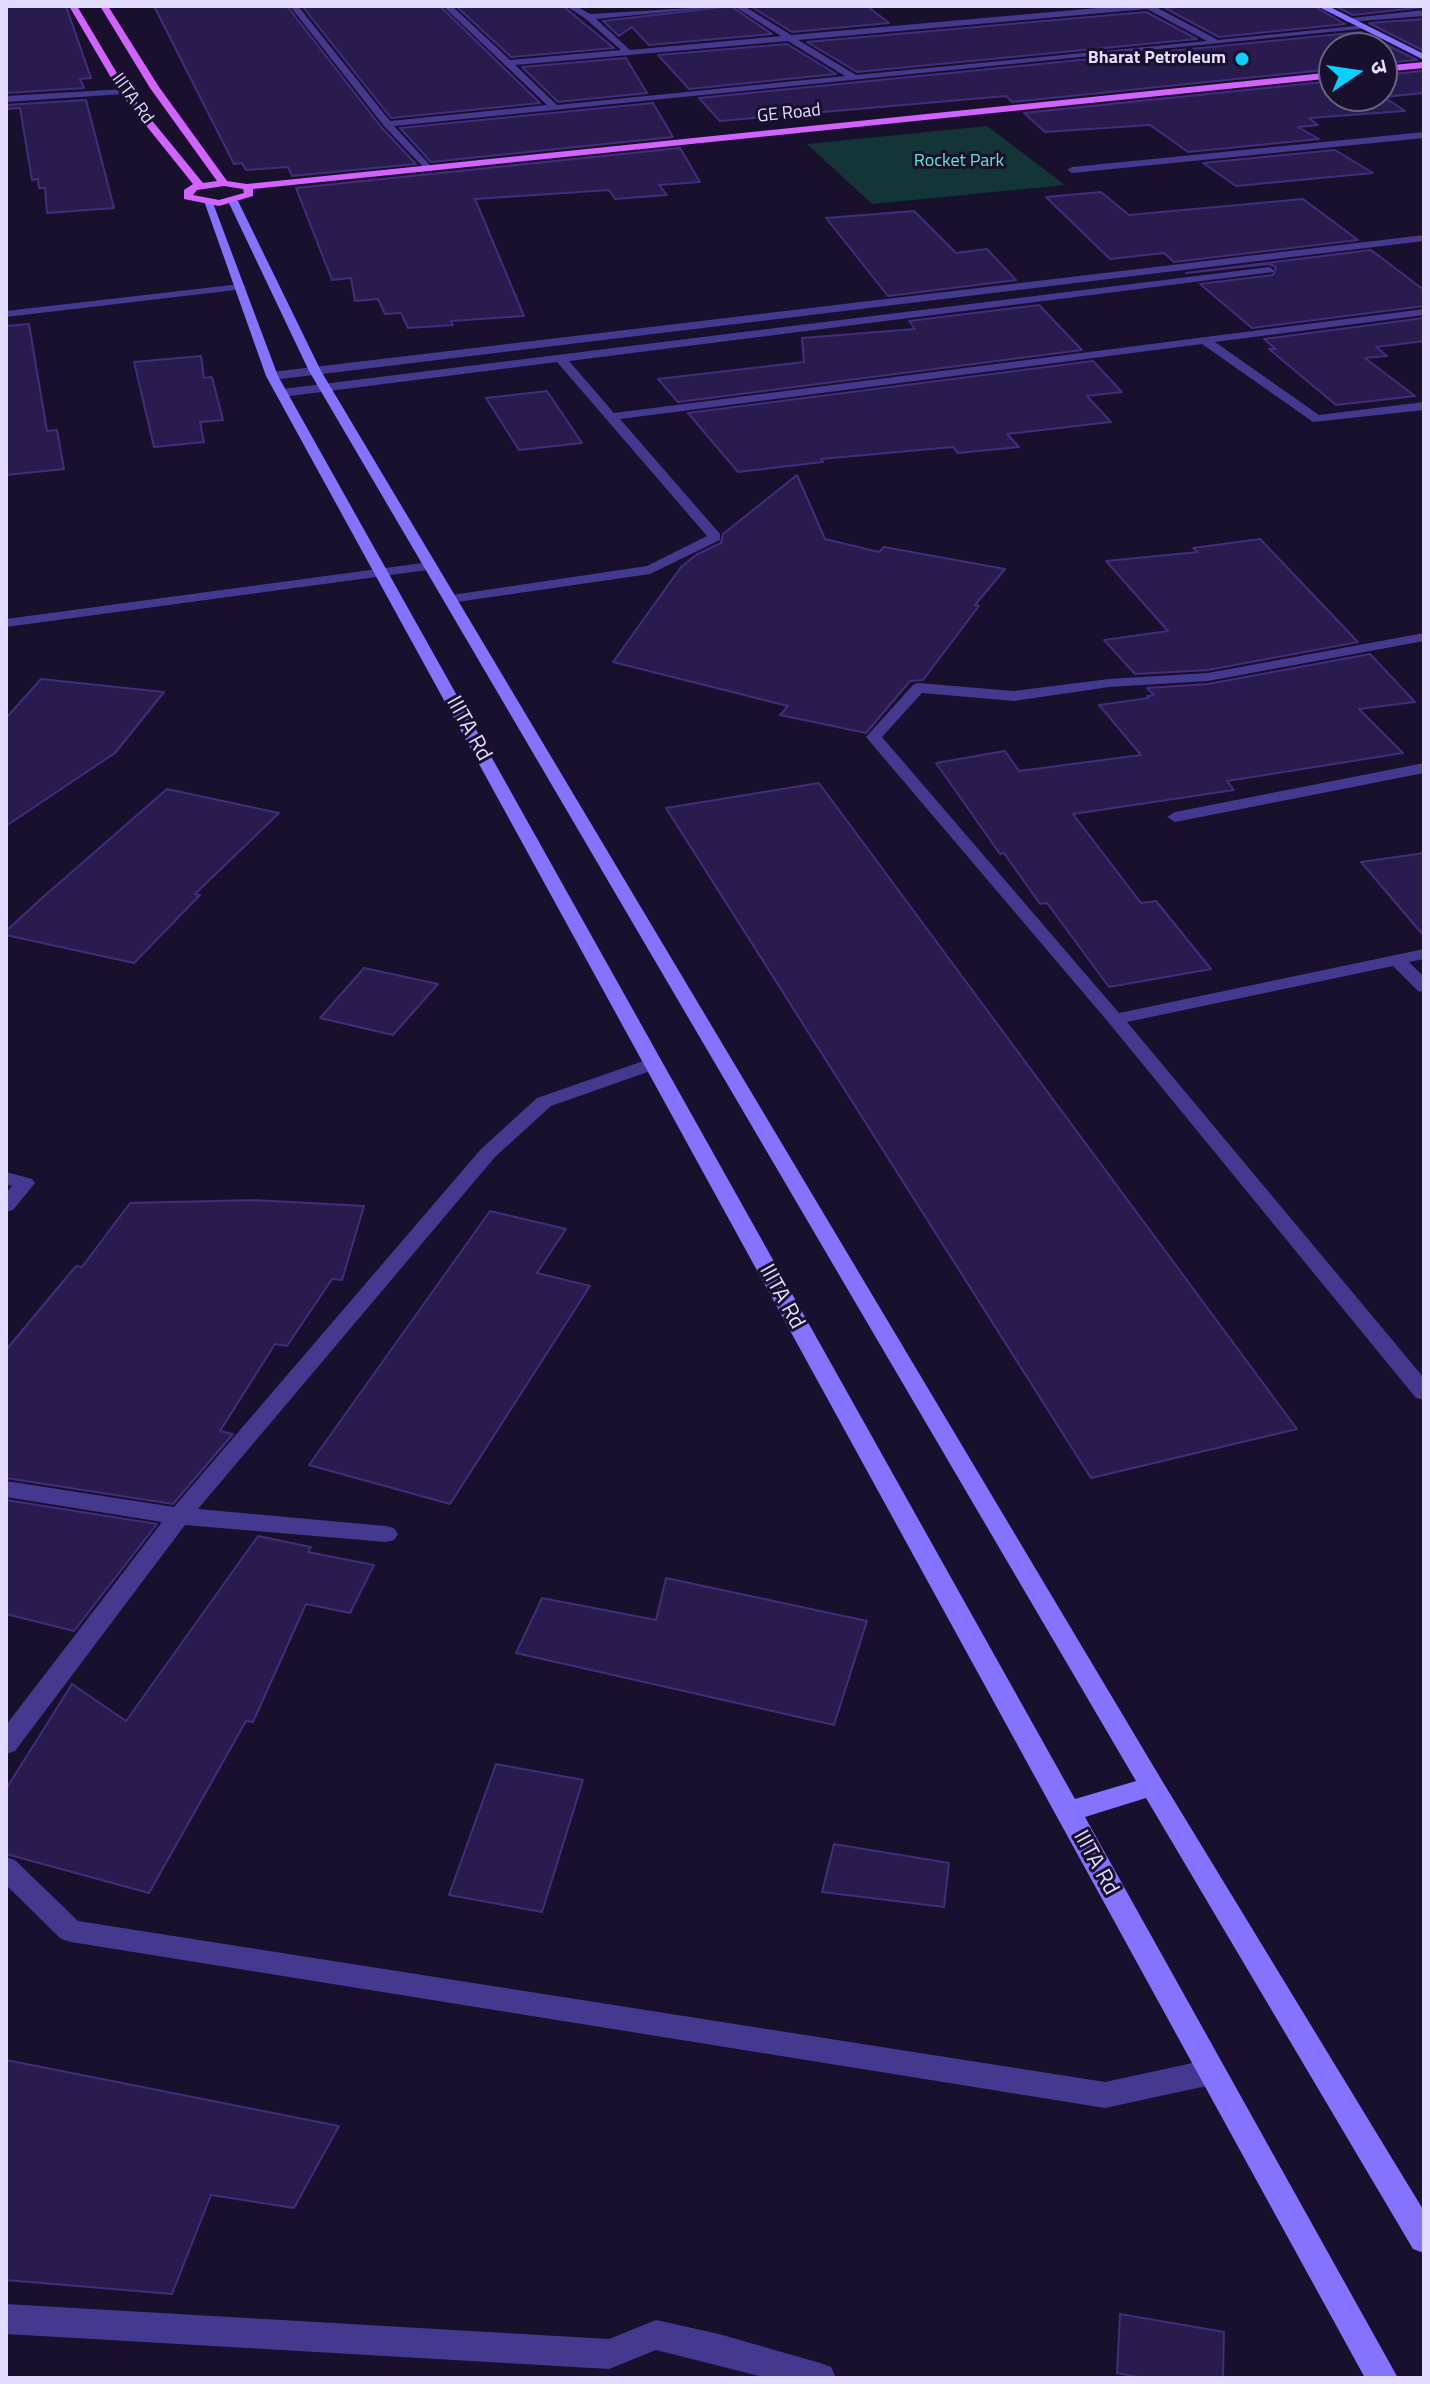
<!DOCTYPE html>
<meta charset="utf-8">
<style>
body{margin:0}
#map{position:relative;width:1430px;height:2384px;overflow:hidden;background:#18102d;font-family:"Titillium Web","Noto Sans Devanagari",sans-serif}
canvas{display:block}
.frame{position:absolute;inset:0;border:8px solid #e3dcff;pointer-events:none}
.north{position:absolute;left:1318px;top:32px;width:80px;height:80px;box-sizing:border-box;background:#18102d;border:2px solid #696281;border-radius:50%;rotate:77deg;font-size:22px;font-weight:700;line-height:32px;text-align:center;color:#e3dcff}
.north::after{content:'';display:block;margin:auto;width:28px;height:36px;background:#08d0ff;clip-path:polygon(50% 0,100% 100%,50% 72%,0 100%)}
</style>
<div id="map">
<canvas width="1430" height="2384"></canvas>
<div class="frame"></div>
<div class="north">उ</div>
</div>
<script>
const ctx = document.querySelector('canvas').getContext('2d');
ctx.lineJoin = 'round';
function paint(path, color) { ctx.fillStyle = color; ctx.fill(path, 'evenodd'); }
const poly = rows => new Path2D(rows.map(r => 'M' + r).join(''));
function trace(path, color, width, dash) { ctx.strokeStyle = color; ctx.lineWidth = width; ctx.lineCap = dash ? 'butt' : 'round'; ctx.setLineDash(dash || []); ctx.stroke(path); }
function label(font, color, halo, rows, align = 'center') {
  ctx.font = font + ' "Titillium Web",sans-serif'; ctx.lineWidth = 6; ctx.setLineDash([]); ctx.textBaseline = 'middle'; ctx.strokeStyle = halo; ctx.fillStyle = color; for (const [text, x, y, turn = 0] of rows) {
    ctx.save(); ctx.translate(x, y); ctx.rotate((+turn || 0) * Math.PI / 180); ctx.textAlign = isNaN(turn) ? turn : align; if (halo) ctx.strokeText(text, 0, 0); ctx.fillText(text, 0, 0); ctx.restore();
  }
}
const green = poly([
 [987,126,1065,185,872,204,807,144]
]);
const building = poly([
 [6,6,66,6,91,78,80,79,84,88,6,93,6,6],
 [154,6,287,6,382,128,416,164,292,176,288,167,246,170,242,163,234,164,154,6],
 [302,6,440,6,540,103,391,118,302,6],
 [456,6,563,6,614,48,511,57,456,6],
 [731,6,772,34,649,45,632,27,619,36,603,21,731,6],
 [750,6,867,6,889,23,792,32,750,6],
 [1189,6,1314,6,1345,24,1219,37,1165,8,1189,6],
 [1335,6,1424,6,1424,7,1353,15,1335,6],
 [1146,12,1197,39,857,72,807,42,1146,12],
 [1424,19,1424,51,1369,23,1424,19],
 [1361,32,1417,60,1382,63,1382,48,1334,48,1334,69,1012,102,1006,96,720,121,699,98,1361,32],
 [787,44,836,74,689,89,658,55,787,44],
 [626,58,647,93,558,102,522,67,626,58],
 [1424,71,1424,93,1384,97,1405,111,1309,118,1318,125,1298,127,1319,139,1188,152,1150,125,1045,132,1024,113,1334,81,1334,96,1382,96,1382,75,1424,71],
 [86,100,114,208,47,213,45,188,39,188,38,179,32,180,20,108,6,109,6,105,86,100],
 [653,103,673,137,431,162,400,128,653,103],
 [680,148,700,182,659,185,667,195,615,199,609,190,475,199,524,316,451,321,453,325,408,328,401,313,385,314,378,299,355,301,351,278,332,280,296,188,680,148],
 [1335,150,1373,173,1236,186,1203,163,1335,150],
 [1101,192,1129,215,1303,199,1358,240,1174,262,1164,253,1110,259,1046,197,1101,192],
 [914,211,956,253,987,249,1016,280,888,296,826,218,914,211],
 [1371,250,1424,290,1424,306,1252,328,1200,284,1273,275,1276,267,1269,264,1186,273,1371,250],
 [1039,305,1082,350,678,402,658,379,804,362,802,338,915,329,909,321,1039,305],
 [1424,318,1424,341,1376,347,1387,356,1365,358,1415,396,1336,405,1269,349,1276,349,1264,339,1424,318],
 [29,324,47,431,57,430,64,469,6,475,6,326,29,324],
 [201,356,204,378,212,377,223,420,200,422,204,442,154,447,134,362,201,356],
 [1093,361,1122,392,1087,396,1111,422,1007,434,1019,447,958,453,953,447,821,459,823,462,738,472,688,413,1093,361],
 [547,391,582,443,519,450,486,398,547,391],
 [797,475,825,539,879,552,884,547,1005,569,975,605,979,606,923,680,910,681,866,733,780,715,788,706,613,662,681,567,696,555,721,543,723,534,797,475],
 [1260,539,1358,642,1208,670,1135,674,1104,640,1168,631,1106,561,1198,552,1193,548,1260,539],
 [1370,654,1415,702,1359,709,1403,753,1227,781,1234,790,1073,814,1141,903,1156,901,1211,969,1109,987,1047,903,1040,904,1004,853,1000,854,936,763,1005,751,1019,771,1141,755,1099,705,1149,698,1147,696,1154,695,1147,688,1208,684,1370,654],
 [41,679,164,692,115,753,6,826,6,718,41,679],
 [819,783,1297,1429,1091,1478,666,808,819,783],
 [167,789,279,813,195,894,200,895,134,963,6,935,6,931,42,898,167,789],
 [1424,853,1424,936,1361,862,1424,853],
 [364,968,438,984,393,1035,320,1018,364,968],
 [254,1200,364,1206,342,1280,332,1279,287,1346,275,1344,220,1431,233,1434,173,1504,6,1478,6,1350,76,1266,82,1267,130,1203,254,1200],
 [490,1211,566,1229,537,1273,590,1286,450,1504,309,1465,490,1211],
 [6,1500,157,1524,74,1631,6,1614,6,1500],
 [258,1536,311,1547,308,1552,374,1565,350,1613,306,1604,253,1722,246,1721,149,1893,6,1854,6,1789,72,1684,126,1721,258,1536],
 [666,1578,867,1621,834,1725,516,1653,542,1598,656,1620,666,1578],
 [496,1764,583,1780,542,1912,449,1895,496,1764],
 [834,1844,949,1863,944,1907,822,1892,834,1844],
 [6,2060,339,2126,294,2208,211,2195,172,2294,6,2280,6,2060],
 [1120,2314,1224,2332,1223,2378,1143,2378,1117,2373,1120,2314]
]);
const street = poly([
 [290,6,298,6,390,121,547,105,443,6,452,6,510,60,621,50,586,19,566,6,576,6,590,14,726,6,596,19,630,50,781,36,734,6,744,6,791,35,1120,6,1154,6,1218,40,1365,25,1369,28,394,126,430,165,426,170,384,126,290,6],
 [1147,9,1207,41,856,75,798,40,1147,9],
 [788,41,845,76,557,105,515,65,788,41],
 [1424,10,1424,16,1347,22,1343,19,1424,10],
 [126,89,123,94,6,102,6,96,126,89],
 [1424,132,1424,138,1072,173,1067,170,1072,167,1424,132],
 [1424,235,1424,241,272,380,266,376,272,372,1424,235],
 [1269,267,1274,270,1273,272,569,361,614,413,1424,309,1424,315,1215,342,1319,415,1424,402,1424,410,1313,422,1202,344,620,419,720,534,720,540,650,574,450,603,445,602,445,596,647,566,707,536,557,362,282,397,276,393,282,389,1269,267],
 [240,284,246,287,244,289,6,317,6,311,240,284],
 [430,562,437,566,435,569,6,627,6,619,430,562],
 [1424,633,1424,641,1208,681,1109,687,1014,701,922,693,882,737,1119,1013,1424,949,1424,959,1409,962,1424,977,1424,992,1418,991,1393,966,1127,1022,1424,1378,1424,1400,1416,1398,1109,1023,866,737,913,685,918,683,1014,691,1109,679,1208,673,1424,633],
 [1424,763,1424,773,1175,822,1167,817,1175,812,1424,763],
 [652,1058,661,1064,659,1068,551,1106,495,1157,198,1509,386,1526,394,1528,398,1534,394,1540,386,1542,185,1525,15,1751,6,1754,6,1725,162,1522,6,1497,6,1481,174,1507,481,1149,537,1098,652,1058],
 [6,1172,32,1179,35,1183,13,1210,6,1212,6,1193,12,1186,6,1184,6,1172],
 [6,1857,15,1860,78,1921,1105,2082,1211,2059,1221,2063,1225,2072,1221,2081,1211,2085,1105,2108,71,1942,61,1939,6,1885,6,1857],
 [6,2304,609,2339,656,2320,719,2334,820,2363,831,2367,836,2378,767,2378,656,2350,609,2369,6,2334,6,2304]
]);
const secondary = poly([
 [1317,6,1328,6,1424,54,1424,60,1317,6],
 [233,198,238,201,321,371,1161,1779,1424,2211,1424,2253,1413,2249,1146,1798,1085,1817,1398,2378,1365,2378,266,376,204,201,213,203,278,376,1075,1799,1136,1781,309,371,228,201,233,198]
]);
const primary = poly([
 [69,6,77,6,127,90,203,183,217,181,150,88,100,6,108,6,159,87,227,181,247,184,1334,72,1334,78,253,189,253,196,219,206,184,199,184,190,193,184,120,93,69,6],
 [224,186,243,189,244,193,219,200,193,195,197,190,224,186],
 [1424,62,1424,68,1382,72,1382,66,1424,62]
]);
const markers = [
 [1242,59,8,"#08d0ff"]
];
const farPoinames = [
 ["Bharat Petroleum",1226,59]
];
const farStreetnames = [
 ["IIITA Rd",132,99,54],
 ["GE Road",789,114,-6]
];
const farParknames = [
 ["Rocket Park",959,162]
];
const streetNames = [
 ["IIITA Rd",468,729,61],
 ["IIITA Rd",781,1297,61],
 ["IIITA Rd",1095,1863,61]
];
paint(green, '#133537');
paint(building, '#2a1b4f');
trace(building, '#432c7c', 2);
paint(street, '#44398e');
paint(secondary, '#8373ff');
paint(primary, '#d363ff');
for (const [x, y, r, color] of markers) { const dot = new Path2D(); dot.arc(x, y, r, 0, 2 * Math.PI); ctx.fillStyle = color; ctx.fill(dot); trace(dot, '#18102d', 3); }
label('bold 18px', '#e3dcff', '#18102d', farPoinames, 'right');
label('18px', '#e3dcff', '#18102d', farStreetnames);
label('18px', '#61e6d1', '#18102d', farParknames);
label('22px', '#e3dcff', '#18102d', streetNames);
</script>
